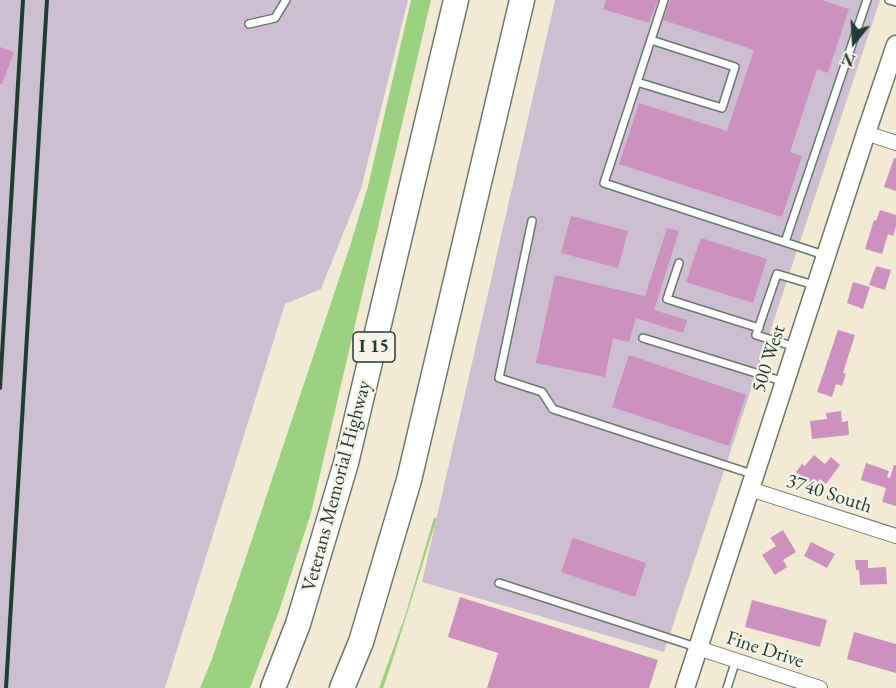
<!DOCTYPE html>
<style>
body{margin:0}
#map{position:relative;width:896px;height:688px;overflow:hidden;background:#f2ead5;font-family:"EB Garamond",serif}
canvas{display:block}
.north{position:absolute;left:824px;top:12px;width:60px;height:60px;-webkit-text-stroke:4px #f7f3e8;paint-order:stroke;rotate:198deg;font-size:16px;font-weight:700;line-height:24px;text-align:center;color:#1f3d34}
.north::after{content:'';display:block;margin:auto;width:21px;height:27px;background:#1f3d34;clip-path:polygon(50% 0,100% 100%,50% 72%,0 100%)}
</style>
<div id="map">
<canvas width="896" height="688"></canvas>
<div class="north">N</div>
</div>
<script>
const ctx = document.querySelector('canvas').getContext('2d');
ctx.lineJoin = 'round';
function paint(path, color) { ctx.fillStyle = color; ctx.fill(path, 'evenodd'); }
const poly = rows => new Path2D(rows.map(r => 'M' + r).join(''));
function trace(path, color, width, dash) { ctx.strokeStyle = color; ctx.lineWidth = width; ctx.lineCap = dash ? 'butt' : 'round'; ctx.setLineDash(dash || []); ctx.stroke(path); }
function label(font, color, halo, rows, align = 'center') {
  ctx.font = font + ' "EB Garamond",serif'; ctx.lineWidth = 4.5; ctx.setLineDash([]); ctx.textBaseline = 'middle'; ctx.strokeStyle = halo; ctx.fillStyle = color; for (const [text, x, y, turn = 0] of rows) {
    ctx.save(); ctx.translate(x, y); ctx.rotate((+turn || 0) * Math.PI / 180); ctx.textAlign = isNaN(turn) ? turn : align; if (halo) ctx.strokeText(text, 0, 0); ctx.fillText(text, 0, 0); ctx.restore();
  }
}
const industrial = poly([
 [0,0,408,0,361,189,321,289,285,304,165,688,0,688],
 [555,0,880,0,664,652,422,582]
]);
const green = poly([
 [411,0,431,0,311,513,279,611,250,688,200,688,212,659,351,243,368,186],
 [434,518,437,518,389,671,383,688,379,688,405,616]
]);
const building = poly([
 [606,0,658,0,649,23,603,9],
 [670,0,822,0,849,9,828,73,817,69,790,152,802,156,782,217,619,164,639,103,727,131,754,50,663,20],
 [0,47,14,52,2,84,0,84],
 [894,158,896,158,896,191,884,187],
 [880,210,896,215,896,226,893,236,888,234,882,254,865,249,874,220,876,221],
 [571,216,628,231,618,268,561,253],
 [667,228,679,231,654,310,687,320,683,333,636,318,629,342,613,338,605,377,536,363,555,275,645,296],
 [701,238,767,259,753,303,686,282],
 [876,266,891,270,885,290,869,285],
 [853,282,870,287,863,309,847,303],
 [838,330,855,335,843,373,846,374,842,386,836,384,832,397,817,392],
 [629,355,746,395,729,446,612,407],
 [841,411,842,422,848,421,849,435,812,439,810,421,827,419,826,413],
 [814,455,825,464,831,457,840,465,826,484,820,479,814,486,796,472,802,464,805,466],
 [866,463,889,471,887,477,890,478,894,465,896,465,896,506,882,502,886,488,861,480],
 [783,530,796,552,783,560,787,567,775,575,762,555,776,546,770,538],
 [573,538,646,563,635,597,561,572],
 [811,542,835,554,827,568,804,556],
 [855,560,868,560,868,568,886,567,887,584,860,585,859,570,856,570],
 [460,597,658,660,649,688,487,688,498,653,448,637],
 [752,600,827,620,820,647,745,627],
 [854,632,896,644,896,673,847,659]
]);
const service = poly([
 [664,0,604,183,824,255],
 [889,0,896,2],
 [249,24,275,18,286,0],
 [637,82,722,108,735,67,651,40],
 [532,221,499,378,542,392,553,409,752,474],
 [785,242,867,0],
 [679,263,667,299,759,328],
 [643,338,785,382],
 [796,347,756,335,777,274,814,285],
 [499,583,696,647],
 [727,688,736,660]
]);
const minor = poly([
 [866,133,896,143],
 [750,489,896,536],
 [698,648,820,688]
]);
const secondary = poly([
 [685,688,866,133,896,45]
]);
const motorway = poly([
 [273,688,298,624,346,463,456,0],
 [342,688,361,642,409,480,522,0]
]);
const rail = poly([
 [0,388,23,0],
 [6,688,47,0]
]);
const shields = [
 [374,347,42]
];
const shieldNames = [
 ["I 15",374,347]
];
const streetNames = [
 ["500 West",769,359,-72],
 ["Veterans Memorial Highway",337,486,-75],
 ["3740 South",829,494,18],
 ["Fine Drive",765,650,18]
];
paint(industrial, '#cdbed2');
paint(green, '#9cd181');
paint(building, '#cc91be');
trace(service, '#697a6c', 10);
trace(minor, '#697a6c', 16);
trace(secondary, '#697a6c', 21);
trace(motorway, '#697a6c', 27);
trace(service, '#fff', 7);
trace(minor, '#fff', 14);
trace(secondary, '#fff', 18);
trace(motorway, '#fff', 24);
trace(rail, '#1f3d34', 4);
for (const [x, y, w] of shields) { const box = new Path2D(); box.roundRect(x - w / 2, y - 15, w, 30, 4.5); ctx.fillStyle = '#f7f3e8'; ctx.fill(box); trace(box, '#1f3d34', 1.5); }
label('bold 18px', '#1f3d34', null, shieldNames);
label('20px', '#1f3d34', '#f7f3e8', streetNames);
</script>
